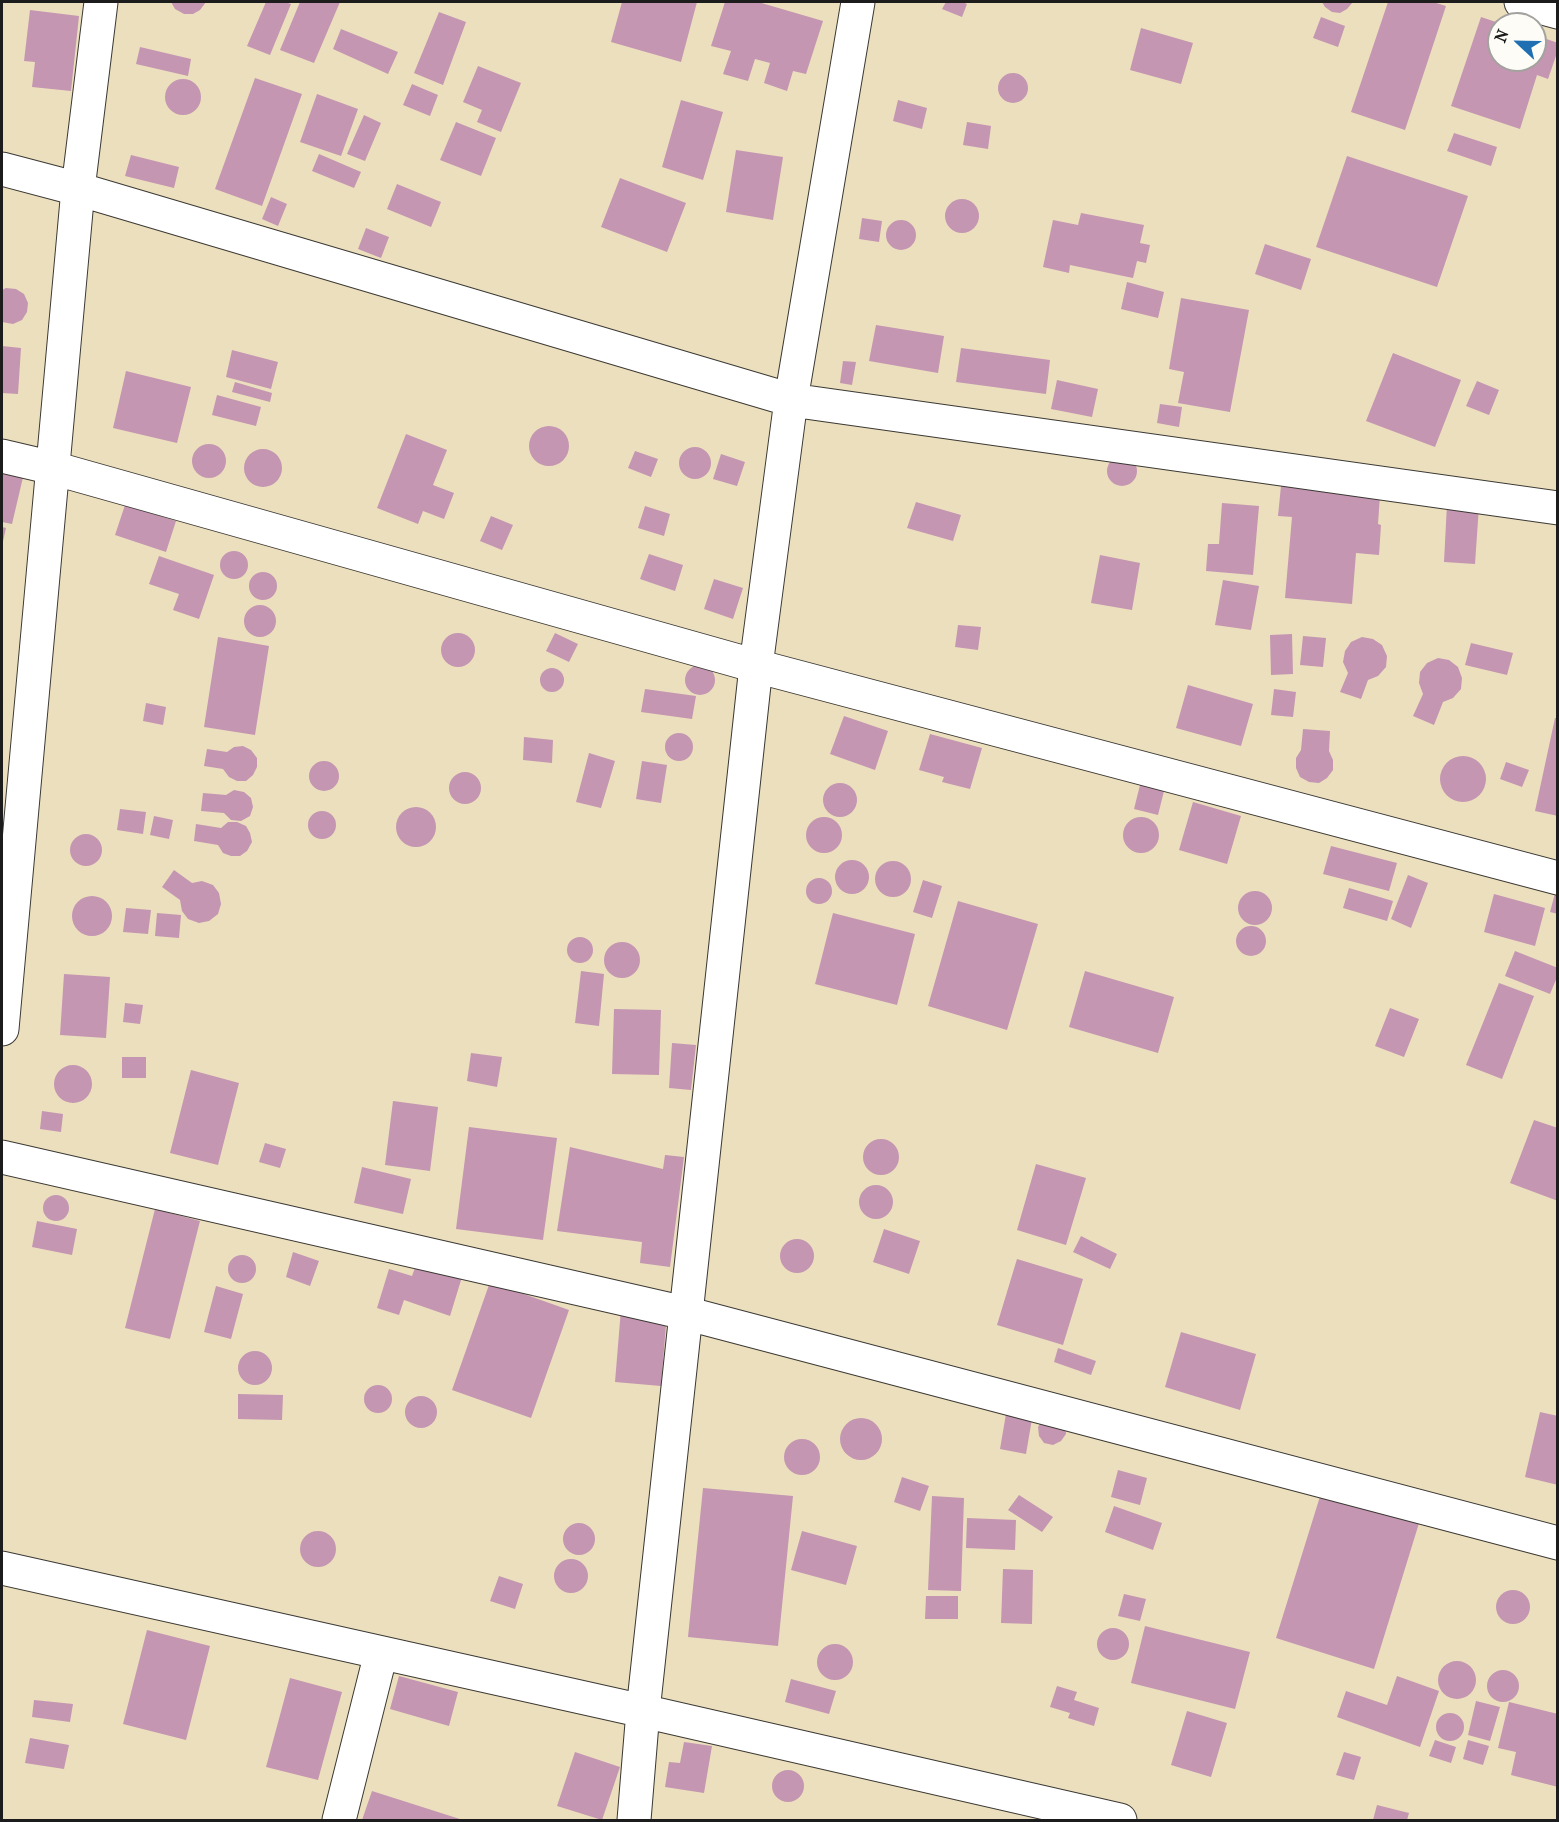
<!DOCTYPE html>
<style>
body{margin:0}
#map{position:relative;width:1559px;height:1822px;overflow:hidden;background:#ecdfbd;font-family:"IM FELL French Canon",serif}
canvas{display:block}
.frame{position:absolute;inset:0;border:3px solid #1c1c1c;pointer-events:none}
.north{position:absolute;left:1487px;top:12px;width:60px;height:60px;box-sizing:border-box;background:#fdfcf7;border:2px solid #a3a29f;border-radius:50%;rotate:292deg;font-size:16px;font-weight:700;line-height:24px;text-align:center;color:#1c1c1c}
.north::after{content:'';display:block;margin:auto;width:21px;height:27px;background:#1f6fb2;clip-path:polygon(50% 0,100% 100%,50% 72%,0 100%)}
</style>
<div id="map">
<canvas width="1559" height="1822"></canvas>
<div class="frame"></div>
<div class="north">N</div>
</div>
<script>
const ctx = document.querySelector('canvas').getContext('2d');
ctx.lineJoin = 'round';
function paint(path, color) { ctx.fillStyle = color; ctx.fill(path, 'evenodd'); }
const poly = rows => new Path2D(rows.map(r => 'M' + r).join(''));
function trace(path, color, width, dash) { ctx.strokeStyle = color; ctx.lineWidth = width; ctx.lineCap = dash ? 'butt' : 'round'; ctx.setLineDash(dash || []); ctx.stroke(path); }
const building = poly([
 [171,2,206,2,200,10,193,14,184,14,175,9],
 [266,2,285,2,291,4,270,55,247,46],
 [300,2,340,2,314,63,280,50],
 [622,2,697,2,681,62,611,42],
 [725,2,758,2,823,21,806,74,793,71,787,91,764,83,770,63,755,59,748,81,723,74,731,51,711,46],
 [946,2,962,2,967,4,962,17,942,9],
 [1322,2,1353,2,1347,9,1340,13,1332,12,1325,7],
 [1388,2,1433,2,1446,6,1405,130,1351,112],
 [30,10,79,16,71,91,32,87,35,62,24,61],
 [439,12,466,22,443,85,414,73],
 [1321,17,1345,26,1338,47,1313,38],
 [1481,17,1499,23,1499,60,1535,60,1535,35,1558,43,1558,50,1548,79,1537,75,1520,129,1451,106],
 [1141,28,1193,43,1181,84,1130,70],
 [341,29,398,52,388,74,333,49],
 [140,47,191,59,188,76,136,64],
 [478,66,521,83,501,132,477,122,482,110,463,102],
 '998 88a15 15 0 1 1 30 0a15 15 0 1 1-30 0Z',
 [255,78,302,94,262,206,215,189],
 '165 97a18 18 0 1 1 36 0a18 18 0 1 1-36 0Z',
 [412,84,438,95,430,116,403,105],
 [317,94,358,109,341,156,300,142],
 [681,100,723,112,703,180,662,167],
 [898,100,927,108,922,129,893,121],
 [364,115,381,123,365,161,347,154],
 [456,122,496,138,481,176,440,160],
 [967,122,991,126,988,149,963,145],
 [1454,133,1497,147,1491,166,1447,151],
 [736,150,783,157,773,220,726,212],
 [319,154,361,172,354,188,312,171],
 [131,155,179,167,174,188,125,176],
 [1347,156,1468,196,1437,287,1316,247],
 [620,178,686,203,667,252,601,227],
 [397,184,441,202,431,227,387,209],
 [271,197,287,204,278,226,262,219],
 '945 216a17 17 0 1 1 34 0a17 17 0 1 1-34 0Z',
 [1081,213,1144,225,1140,243,1150,245,1146,263,1137,261,1133,278,1070,265,1069,273,1043,267,1053,220,1078,225],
 [862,218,882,221,879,242,859,239],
 '886 235a15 15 0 1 1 30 0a15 15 0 1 1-30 0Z',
 [366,228,389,237,381,258,358,249],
 [1265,244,1311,259,1301,290,1255,274],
 [1127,282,1164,292,1158,318,1121,309],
 [6,288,16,289,24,294,28,303,27,312,22,320,13,324,2,322,2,290],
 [1181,298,1249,310,1230,412,1178,403,1184,372,1169,369],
 [876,325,944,336,938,373,869,361],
 [2,346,21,348,18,394,2,393],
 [961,348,1050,360,1046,394,956,382],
 [232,350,278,362,271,389,226,377],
 [1393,353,1461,380,1435,447,1366,421],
 [843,361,856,362,852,385,840,383],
 [126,371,191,387,177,443,113,428],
 [1057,380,1098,389,1092,417,1051,409],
 [1477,381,1499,390,1489,415,1466,406],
 [235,382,272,393,270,402,232,392],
 [217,395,261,407,256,426,212,415],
 [1160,404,1182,407,1179,427,1157,423],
 '529 446a20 20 0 1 1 40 0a20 20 0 1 1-40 0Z',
 [406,434,447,450,433,485,454,493,444,519,423,511,418,524,377,508],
 '192 461a17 17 0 1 1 34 0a17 17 0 1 1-34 0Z',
 '679 463a16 16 0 1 1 32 0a16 16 0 1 1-32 0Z',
 '244 468a19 19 0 1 1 38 0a19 19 0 1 1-38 0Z',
 [635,451,658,459,651,477,628,468],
 [721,454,745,462,737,486,713,479],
 '1107 471a15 15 0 1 1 30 0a15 15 0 1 1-30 0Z',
 [2,468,24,473,12,524,2,522],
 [1281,486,1380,495,1378,524,1381,525,1379,555,1356,553,1352,604,1285,598,1292,517,1278,516],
 [916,502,961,515,953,541,907,528],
 [1222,503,1259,506,1253,575,1206,571,1208,544,1219,544],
 [1447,504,1479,506,1475,564,1444,562],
 [125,505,176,521,166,552,115,535],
 [645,506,670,514,664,536,638,528],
 [491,516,513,525,502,550,480,541],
 [2,527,6,528,2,546],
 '220 565a14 14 0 1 1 28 0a14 14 0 1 1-28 0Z',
 [649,554,683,565,675,591,640,579],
 [1100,555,1140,563,1132,610,1091,603],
 [159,556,214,575,199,619,173,610,179,594,149,584],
 '249 586a14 14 0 1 1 28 0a14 14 0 1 1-28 0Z',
 [714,579,743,588,733,619,704,609],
 [1223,580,1259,586,1251,630,1215,625],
 '244 621a16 16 0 1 1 32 0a16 16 0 1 1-32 0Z',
 [958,625,981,627,978,650,955,647],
 '441 650a17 17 0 1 1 34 0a17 17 0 1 1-34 0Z',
 [555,633,578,644,569,662,546,651],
 [1292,634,1293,674,1271,675,1270,635],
 [1303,636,1326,638,1323,667,1300,665],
 [218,637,269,646,255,735,204,727],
 [1362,637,1373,639,1382,645,1387,656,1386,667,1378,676,1368,680,1361,699,1340,692,1348,673,1343,662,1345,651,1351,642],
 [1471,643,1513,653,1507,675,1465,665],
 [1438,658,1449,660,1458,667,1462,678,1461,689,1453,698,1443,702,1434,725,1413,716,1423,694,1419,683,1420,672,1427,663],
 '685 680a15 15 0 1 1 30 0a15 15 0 1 1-30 0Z',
 '540 680a12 12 0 1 1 24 0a12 12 0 1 1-24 0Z',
 [1188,685,1253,704,1241,746,1176,728],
 [645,689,696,696,692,719,641,712],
 [1274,689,1296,692,1293,717,1271,715],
 [146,703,166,707,163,725,143,721],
 [844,716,888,731,875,770,830,754],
 [1555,718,1558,718,1558,816,1535,811],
 [1303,729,1330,731,1329,751,1333,760,1333,770,1327,778,1319,783,1309,782,1300,777,1296,768,1296,758,1301,750],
 '665 747a14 14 0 1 1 28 0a14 14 0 1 1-28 0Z',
 [930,734,982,748,970,789,942,782,944,777,919,770],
 [524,737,553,740,552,763,523,760],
 [243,746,251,750,257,758,257,767,253,775,246,781,237,781,229,777,223,769,204,766,207,749,227,752,234,747],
 [589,753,615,761,601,808,576,802],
 '1440 779a23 23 0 1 1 46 0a23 23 0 1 1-46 0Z',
 '309 776a15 15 0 1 1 30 0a15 15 0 1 1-30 0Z',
 [642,761,667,765,661,803,636,799],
 [1506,762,1529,770,1522,787,1500,779],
 '449 788a16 16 0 1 1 32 0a16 16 0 1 1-32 0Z',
 '823 800a17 17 0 1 1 34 0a17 17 0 1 1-34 0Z',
 [1140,785,1164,791,1158,815,1134,809],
 [234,790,244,792,251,798,253,807,250,816,241,821,231,820,224,813,201,811,203,793,226,795],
 [1193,802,1241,816,1227,864,1179,850],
 '396 827a20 20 0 1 1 40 0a20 20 0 1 1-40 0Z',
 [120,809,146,812,143,834,117,830],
 '308 825a14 14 0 1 1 28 0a14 14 0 1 1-28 0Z',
 [154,816,173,820,169,839,150,835],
 '806 835a18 18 0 1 1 36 0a18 18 0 1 1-36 0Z',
 '1123 835a18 18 0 1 1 36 0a18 18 0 1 1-36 0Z',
 [228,822,237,822,246,826,250,833,252,842,247,851,240,856,231,856,223,853,218,845,194,841,196,824,221,828],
 '70 850a16 16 0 1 1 32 0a16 16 0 1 1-32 0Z',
 [1331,846,1397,863,1389,891,1323,874],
 '835 877a17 17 0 1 1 34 0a17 17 0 1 1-34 0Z',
 '875 879a18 18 0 1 1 36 0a18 18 0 1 1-36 0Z',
 [174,870,192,883,202,881,213,885,219,893,221,904,218,914,209,921,199,923,188,919,182,911,180,900,162,887],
 [1408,875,1428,883,1411,928,1391,919],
 '806 891a13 13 0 1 1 26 0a13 13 0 1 1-26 0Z',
 [923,880,942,886,932,918,913,912],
 [1557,886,1558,887,1558,914,1550,912],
 [1349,888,1393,901,1387,921,1343,908],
 '1238 908a17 17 0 1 1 34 0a17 17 0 1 1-34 0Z',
 [1494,894,1545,908,1535,946,1484,932],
 '72 916a20 20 0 1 1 40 0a20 20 0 1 1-40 0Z',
 [958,901,1038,924,1007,1030,928,1006],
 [126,908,151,910,148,934,123,932],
 [157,913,181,915,179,938,155,936],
 [833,913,915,934,897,1005,815,984],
 '1236 941a15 15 0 1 1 30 0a15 15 0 1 1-30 0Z',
 '567 950a13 13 0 1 1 26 0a13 13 0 1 1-26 0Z',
 '604 960a18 18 0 1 1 36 0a18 18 0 1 1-36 0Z',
 [1515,951,1558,968,1558,975,1550,994,1505,976],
 [581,971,604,974,599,1026,575,1023],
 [1085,971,1174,997,1158,1053,1069,1027],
 [64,974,110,977,106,1038,60,1035],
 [1499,983,1534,996,1502,1079,1466,1065],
 [125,1003,143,1005,140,1024,123,1022],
 [1390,1008,1419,1019,1404,1057,1375,1046],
 [614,1009,661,1010,659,1075,612,1074],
 [672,1043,696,1045,691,1090,669,1088],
 [471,1053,502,1057,497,1087,467,1081],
 [122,1057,146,1057,146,1078,122,1078],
 '54 1084a19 19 0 1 1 38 0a19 19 0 1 1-38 0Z',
 [191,1070,239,1083,218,1165,170,1153],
 [393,1101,438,1107,430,1171,385,1165],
 [42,1111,63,1114,61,1132,40,1129],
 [1534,1120,1558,1128,1558,1201,1510,1183],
 [469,1127,557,1138,543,1240,456,1229],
 '863 1157a18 18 0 1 1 36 0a18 18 0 1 1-36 0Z',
 [265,1143,286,1149,280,1168,259,1162],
 [570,1147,663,1169,665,1155,684,1157,670,1267,640,1263,642,1242,557,1231],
 [1036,1164,1086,1178,1066,1245,1017,1230],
 [362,1167,411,1179,403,1214,354,1203],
 '859 1202a17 17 0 1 1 34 0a17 17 0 1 1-34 0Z',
 '43 1208a13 13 0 1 1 26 0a13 13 0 1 1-26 0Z',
 [155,1209,200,1221,170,1339,125,1328],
 [37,1221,77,1229,72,1255,32,1247],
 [884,1229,920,1241,909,1274,873,1262],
 [1081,1236,1117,1254,1110,1269,1073,1252],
 '780 1256a17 17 0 1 1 34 0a17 17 0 1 1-34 0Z',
 [293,1252,319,1261,310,1286,286,1277],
 '228 1269a14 14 0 1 1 28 0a14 14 0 1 1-28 0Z',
 [1017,1259,1083,1279,1063,1345,997,1325],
 [417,1262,462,1277,450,1316,404,1300,399,1315,377,1308,389,1269,412,1276],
 [490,1282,569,1310,531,1418,452,1390],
 [216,1286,243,1294,231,1339,204,1332],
 [621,1309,667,1313,661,1386,615,1382],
 [1181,1332,1256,1354,1240,1410,1165,1387],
 [1058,1348,1096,1361,1091,1375,1054,1362],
 '238 1368a17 17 0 1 1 34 0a17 17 0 1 1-34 0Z',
 '364 1399a14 14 0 1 1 28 0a14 14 0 1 1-28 0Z',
 [238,1394,283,1395,282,1420,238,1419],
 '405 1412a16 16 0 1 1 32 0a16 16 0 1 1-32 0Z',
 [1007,1408,1033,1413,1026,1454,1000,1449],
 [1540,1412,1558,1416,1558,1485,1525,1477],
 '840 1439a21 21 0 1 1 42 0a21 21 0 1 1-42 0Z',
 [1043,1419,1065,1425,1066,1434,1061,1441,1053,1445,1044,1443,1039,1436,1038,1427],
 '784 1457a18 18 0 1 1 36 0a18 18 0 1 1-36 0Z',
 [1118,1470,1147,1478,1140,1505,1111,1497],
 [902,1477,929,1486,920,1511,894,1502],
 [703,1488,793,1496,778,1646,688,1637],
 [1322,1490,1420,1520,1374,1669,1276,1638],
 [1019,1495,1053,1517,1042,1532,1008,1510],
 [932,1496,964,1498,961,1591,928,1590],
 [1114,1506,1162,1523,1153,1550,1105,1532],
 [967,1518,1016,1520,1015,1550,966,1548],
 '563 1539a16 16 0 1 1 32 0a16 16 0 1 1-32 0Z',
 [802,1531,857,1546,846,1585,791,1570],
 '300 1549a18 18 0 1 1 36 0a18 18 0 1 1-36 0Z',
 '554 1576a17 17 0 1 1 34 0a17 17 0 1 1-34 0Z',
 [1003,1569,1033,1570,1032,1624,1001,1623],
 [499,1576,523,1584,515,1609,490,1601],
 '1496 1607a17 17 0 1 1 34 0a17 17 0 1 1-34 0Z',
 [1124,1594,1146,1599,1140,1621,1118,1616],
 [926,1596,958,1596,958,1619,925,1619],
 [1145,1626,1250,1652,1235,1709,1131,1683],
 '1097 1644a16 16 0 1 1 32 0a16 16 0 1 1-32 0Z',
 [147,1630,210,1646,186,1740,123,1724],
 '817 1662a18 18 0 1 1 36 0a18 18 0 1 1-36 0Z',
 '1438 1680a19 19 0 1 1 38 0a19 19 0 1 1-38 0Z',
 '1487 1686a16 16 0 1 1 32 0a16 16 0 1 1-32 0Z',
 [399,1676,458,1692,449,1726,390,1709],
 [1397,1676,1439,1691,1420,1747,1337,1717,1346,1691,1387,1705],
 [290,1678,342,1692,318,1780,266,1767],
 [791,1679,836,1691,829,1714,785,1702],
 [1057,1686,1077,1692,1074,1700,1099,1708,1094,1726,1068,1718,1070,1713,1050,1707],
 [34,1700,73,1704,70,1722,32,1717],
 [1476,1701,1500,1707,1490,1741,1468,1735],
 [1509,1702,1558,1714,1558,1787,1511,1775,1516,1752,1498,1748],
 [1187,1711,1227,1723,1211,1777,1171,1765],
 '1436 1727a14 14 0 1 1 28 0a14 14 0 1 1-28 0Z',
 [30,1738,69,1745,64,1769,25,1763],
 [1435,1740,1456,1747,1451,1763,1429,1756],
 [1468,1740,1489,1746,1483,1765,1463,1759],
 [684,1742,712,1746,704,1793,665,1787,669,1762,680,1763],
 [575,1752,620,1767,602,1820,557,1806],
 [1344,1752,1361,1757,1354,1780,1336,1775],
 '772 1786a16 16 0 1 1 32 0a16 16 0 1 1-32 0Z',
 [372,1791,463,1820,362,1820],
 [1377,1805,1409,1813,1407,1820,1373,1820]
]);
const street = poly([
 [1521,2,1558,12],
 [2,169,78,189,791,400,1558,508],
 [2,456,53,468,756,666,1558,878],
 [2,1029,78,189,101,2],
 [2,1157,685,1313,1558,1543],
 [2,1568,643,1711,1120,1820],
 [339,1820,381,1653],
 [634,1820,643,1711,756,666,791,400,858,2]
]);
paint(building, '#c496b2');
trace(street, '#3b3934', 35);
trace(street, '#fff', 33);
</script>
